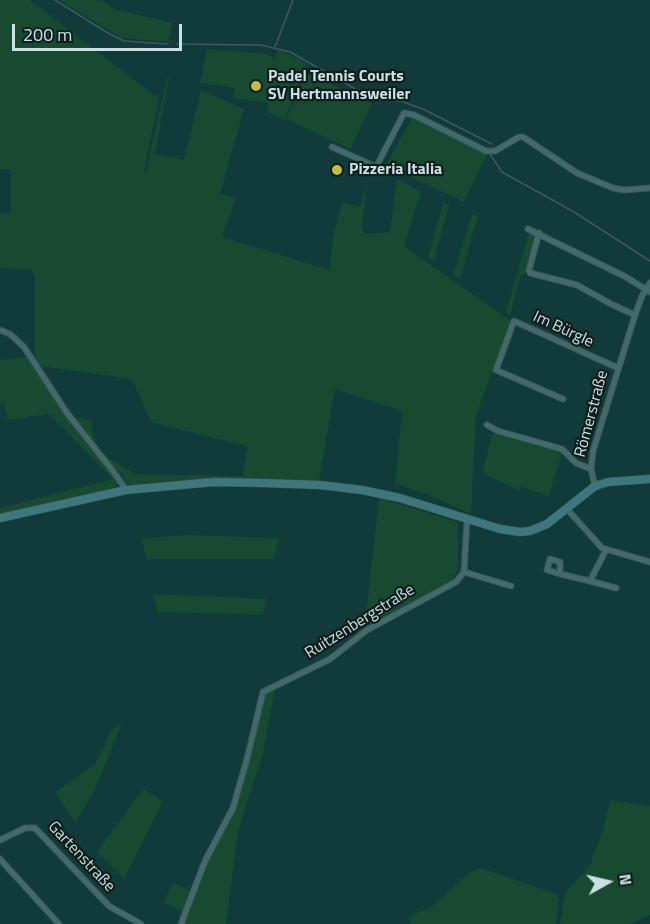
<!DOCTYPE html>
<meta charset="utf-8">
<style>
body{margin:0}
#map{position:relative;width:650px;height:924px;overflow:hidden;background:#113a3a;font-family:"Titillium Web",sans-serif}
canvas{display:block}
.north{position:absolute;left:578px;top:852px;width:60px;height:60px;-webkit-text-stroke:4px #0d1e1e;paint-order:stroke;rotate:82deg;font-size:16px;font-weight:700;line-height:24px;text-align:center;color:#cbe0e0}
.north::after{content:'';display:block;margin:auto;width:21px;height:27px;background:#cbe0e0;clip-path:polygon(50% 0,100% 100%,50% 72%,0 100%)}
.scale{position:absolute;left:12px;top:24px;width:170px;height:27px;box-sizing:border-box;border:3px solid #cbe0e0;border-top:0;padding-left:8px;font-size:18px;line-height:21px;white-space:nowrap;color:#cbe0e0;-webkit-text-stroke:4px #0d1e1e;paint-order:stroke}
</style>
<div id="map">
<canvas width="650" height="924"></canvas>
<div class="north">N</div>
<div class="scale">200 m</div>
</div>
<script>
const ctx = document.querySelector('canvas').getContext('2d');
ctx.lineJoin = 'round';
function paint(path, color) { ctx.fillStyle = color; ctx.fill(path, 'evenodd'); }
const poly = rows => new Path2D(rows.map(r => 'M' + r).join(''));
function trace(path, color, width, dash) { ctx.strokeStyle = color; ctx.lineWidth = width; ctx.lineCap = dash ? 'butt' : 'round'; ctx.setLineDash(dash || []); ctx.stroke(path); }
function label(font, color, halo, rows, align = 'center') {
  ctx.font = font + ' "Titillium Web",sans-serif'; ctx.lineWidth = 4.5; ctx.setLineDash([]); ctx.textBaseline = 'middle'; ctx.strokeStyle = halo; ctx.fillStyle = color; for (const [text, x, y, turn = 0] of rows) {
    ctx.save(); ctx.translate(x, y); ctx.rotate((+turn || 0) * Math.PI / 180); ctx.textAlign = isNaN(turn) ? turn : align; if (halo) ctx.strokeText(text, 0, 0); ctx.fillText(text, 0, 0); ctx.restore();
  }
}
const green = poly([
 [0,0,30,0,159,99,144,171,146,172,167,78,169,77,155,154,184,160,201,90,244,109,220,194,236,198,222,237,330,270,333,235,342,202,360,207,368,178,362,227,365,234,390,232,397,179,421,192,404,246,511,321,476,416,471,514,426,494,395,484,402,411,335,389,319,480,310,483,244,480,181,481,133,485,127,483,122,473,107,463,71,416,91,421,92,432,97,445,108,458,135,474,243,476,247,446,151,422,132,379,39,366,35,358,35,276,32,270,0,268,0,214,11,213,11,170,0,169],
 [59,0,101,0,114,9,169,22,172,23,169,42,122,38],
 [207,49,266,54,275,58,268,103,277,50,291,55,307,64,285,120,267,112,268,103,233,98,235,88,200,83],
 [307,73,372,103,351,149,286,119],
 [412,118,487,155,464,202,386,165],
 [443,202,449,205,434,261,428,257],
 [472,214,478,216,460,279,453,275],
 [529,232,536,235,525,275,521,274,510,316,506,312],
 [27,357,83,440,119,482,115,488,0,515,0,508,113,479,49,414,7,420,4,402,0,403,0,360],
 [493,432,562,452,549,496,520,486,518,490,482,473],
 [379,498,458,522,458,570,453,577,456,582,364,633],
 [189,535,279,538,274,559,146,559,142,538],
 [153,594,266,599,263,615,158,612],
 [275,689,263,753,238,831,226,924,184,924,209,857,235,810,266,693],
 [122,724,93,794,75,823,55,792,94,765,105,746,110,731],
 [143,789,163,801,124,879,97,852],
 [610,800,650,806,650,915,629,924,560,924,565,893,590,865,603,830],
 [481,868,556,894,559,899,556,924,410,924,411,915,432,907,467,874],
 [173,883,193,892,184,912,163,902]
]);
const stream = poly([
 [55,0,108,33,124,41,168,44],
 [177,44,261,45,290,52,366,95,379,100,401,101,425,110,492,144],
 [275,47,293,0],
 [490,154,502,172,574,212,650,261]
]);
const street = poly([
 [332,147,376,167,404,113,414,115,486,151,495,151,519,137,523,137,577,173,613,188,624,190,650,188],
 [528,229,626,277,650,292],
 [539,233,529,270,530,273,577,285,611,304,635,315],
 [0,330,10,334,24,347,67,413,116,475,126,490],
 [563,399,496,370,514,321,618,368],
 [487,425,498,431,562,449,576,463,591,469],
 [595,486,591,469,593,451,635,315,642,296,650,283],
 [567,509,602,548,650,562],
 [464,572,467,520],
 [464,572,511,586],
 [560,574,560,562,550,559,547,570,560,574,590,581,606,550],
 [590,581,616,588],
 [0,840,25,828,35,828,109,906,141,924],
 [0,859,59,924],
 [181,924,205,861,233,808,247,759,263,692,330,659,367,630,456,582,464,572]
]);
const secondary = poly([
 [0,518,126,490,214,482,263,483,320,485,362,490,400,498,500,529,520,532,530,531,547,524,595,486,608,482,650,479]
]);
const markers = [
 [256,86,6,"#c9bb3b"],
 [337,170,6,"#c9bb3b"]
];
const poiNames = [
 ["Padel Tennis Courts",268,77],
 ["SV Hertmannsweiler",268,95],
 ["Pizzeria Italia",349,170]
];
const streetNames = [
 ["Im Bürgle",563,330,25],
 ["Römerstraße",592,414,-75],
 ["Ruitzenbergstraße",360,622,-32],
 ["Gartenstraße",81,857,47]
];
paint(green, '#174a31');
trace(stream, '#3f5861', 1.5);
trace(street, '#3a5656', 7);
trace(secondary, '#3a5656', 9);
trace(street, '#426a6a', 5);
trace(secondary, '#3d777c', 8);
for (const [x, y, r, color] of markers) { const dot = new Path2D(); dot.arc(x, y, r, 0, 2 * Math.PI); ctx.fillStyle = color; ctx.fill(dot); trace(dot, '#0d1e1e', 2); }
label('bold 16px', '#cbe0e0', '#0d1e1e', poiNames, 'left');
label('16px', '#cbe0e0', '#0d1e1e', streetNames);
</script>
